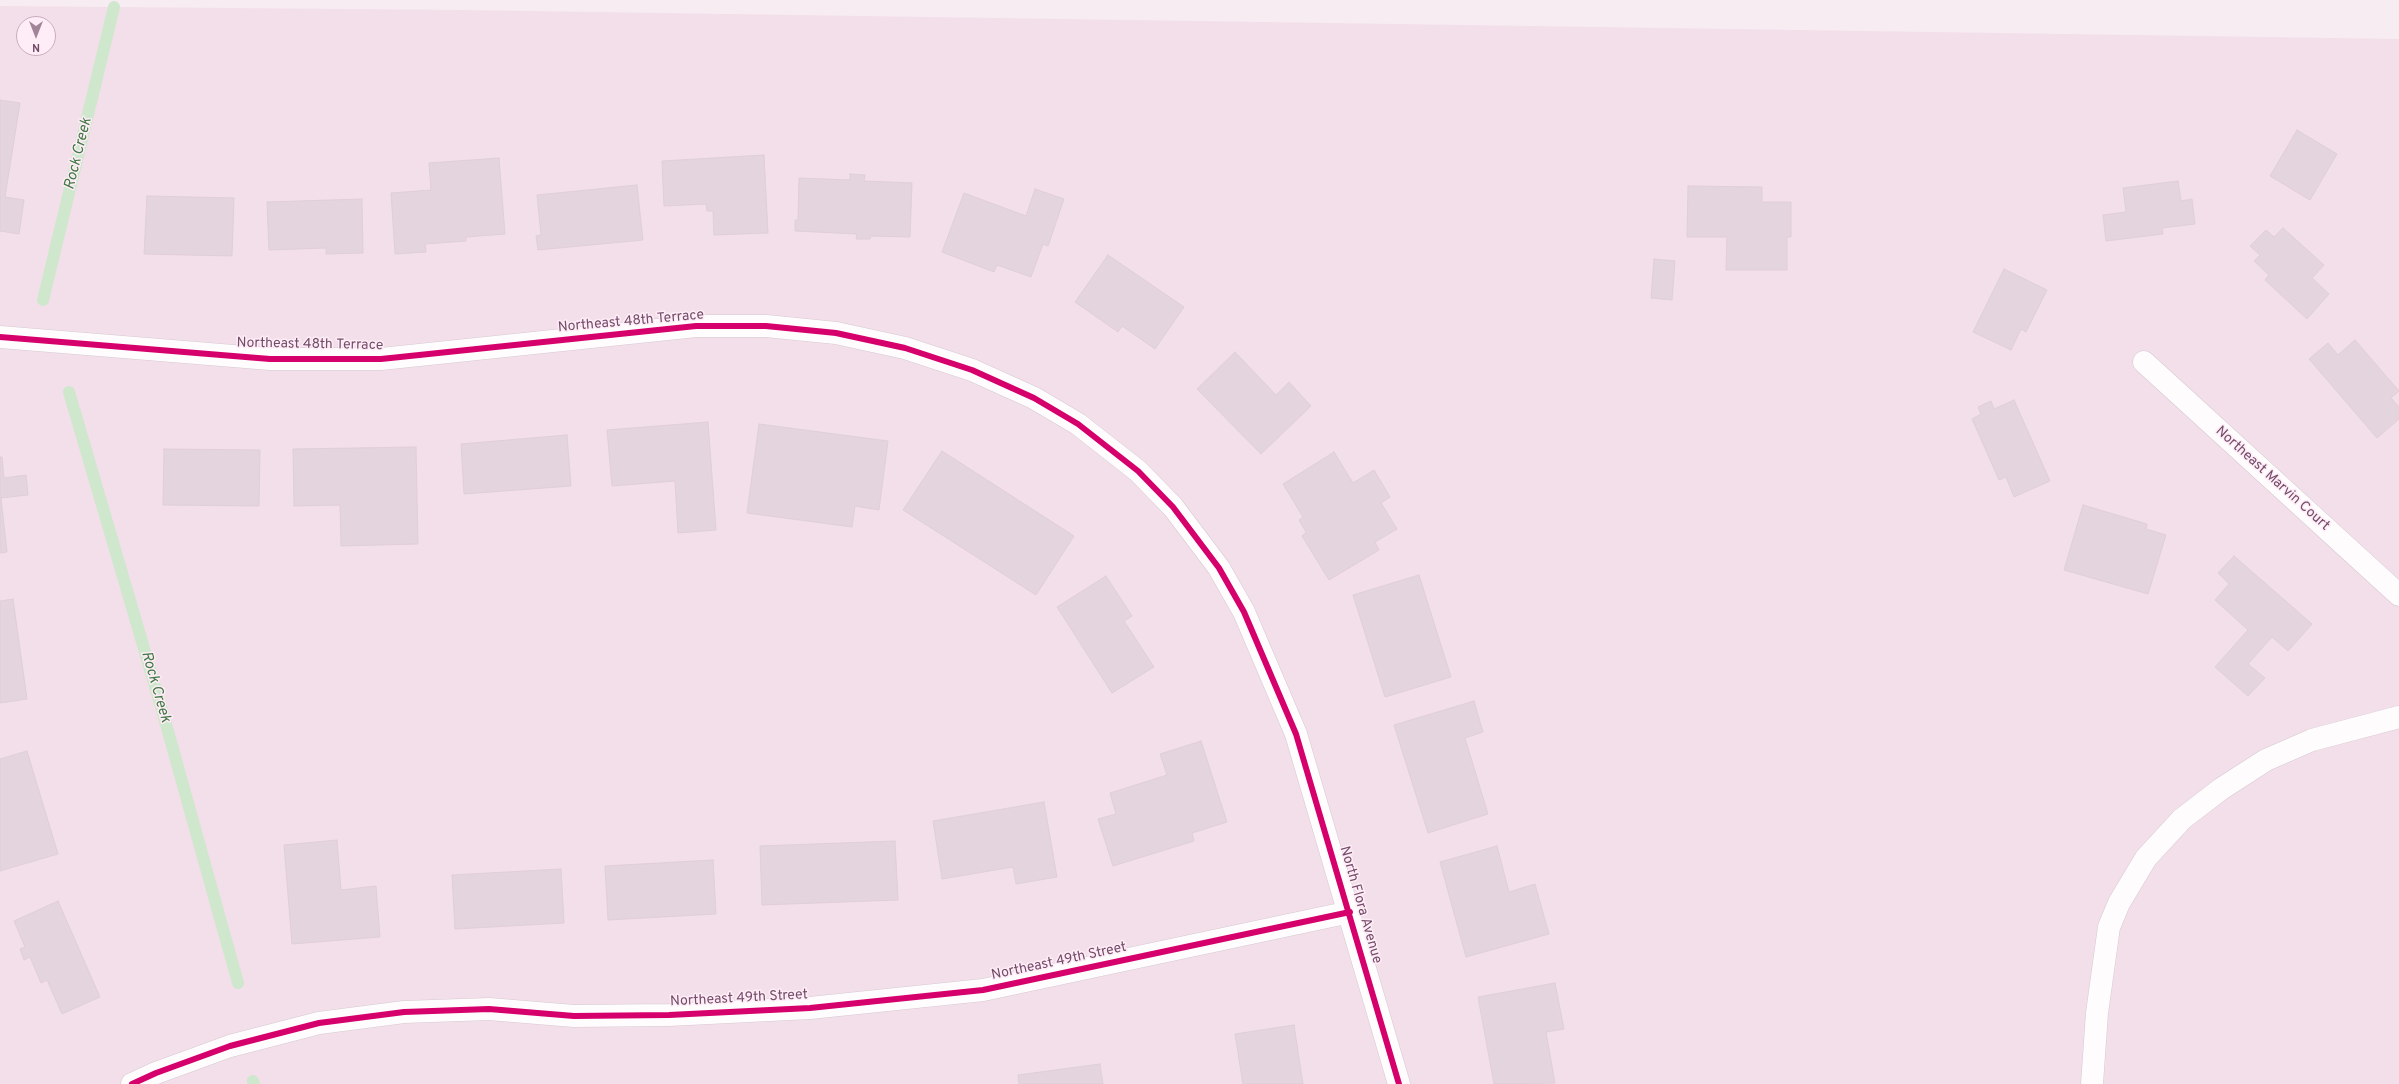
<!DOCTYPE html>
<style>
body{margin:0}
#map{position:relative;width:2399px;height:1084px;overflow:hidden;background:#f7ecf1;font-family:Overpass,sans-serif}
canvas{display:block}
.north{position:absolute;left:16px;top:16px;width:40px;height:40px;box-sizing:border-box;background:#feedf6;border:1px solid #c7adbe;border-radius:50%;rotate:180deg;font-size:11px;font-weight:700;line-height:16px;text-align:center;color:#744c6a}
.north::after{content:'';display:block;margin:auto;width:14px;height:18px;background:#a28499;clip-path:polygon(50% 0,100% 100%,50% 72%,0 100%)}
</style>
<div id="map">
<canvas width="2399" height="1084"></canvas>
<div class="north">N</div>
</div>
<script>
const ctx = document.querySelector('canvas').getContext('2d');
ctx.lineJoin = 'round';
function paint(path, color) { ctx.fillStyle = color; ctx.fill(path, 'evenodd'); }
const poly = rows => new Path2D(rows.map(r => 'M' + r).join(''));
function trace(path, color, width, dash) { ctx.strokeStyle = color; ctx.lineWidth = width; ctx.lineCap = dash ? 'butt' : 'round'; ctx.setLineDash(dash || []); ctx.stroke(path); }
function label(font, color, halo, rows, align = 'center') {
  ctx.font = font + ' Overpass,sans-serif'; ctx.lineWidth = 3; ctx.setLineDash([]); ctx.textBaseline = 'middle'; ctx.strokeStyle = halo; ctx.fillStyle = color; for (const [text, x, y, turn = 0] of rows) {
    ctx.save(); ctx.translate(x, y); ctx.rotate((+turn || 0) * Math.PI / 180); ctx.textAlign = isNaN(turn) ? turn : align; if (halo) ctx.strokeText(text, 0, 0); ctx.fillText(text, 0, 0); ctx.restore();
  }
}
const residential = poly([
 [0,6,461,10,2399,39,2399,1084,0,1084],
 [24,24,48,24,48,48,24,48]
]);
const stream = poly([
 [43,300,114,7],
 [69,392,164,717,238,983],
 [253,1081,254,1084]
]);
const building = poly([
 [0,100,20,103,5,197,24,200,19,234,0,231,0,100],
 [2297,130,2337,154,2310,200,2270,176,2297,130],
 [764,155,768,233,714,235,713,211,707,211,706,204,664,206,662,161,764,155],
 [499,158,505,234,466,237,466,241,425,244,426,252,395,254,391,193,431,190,429,163,499,158],
 [850,174,865,175,864,181,912,183,910,237,871,236,870,239,856,239,857,234,795,231,795,220,798,220,799,178,850,180,850,174],
 [2178,181,2181,201,2192,199,2195,224,2162,228,2163,234,2106,241,2103,215,2126,212,2123,188,2178,181],
 [637,185,643,240,538,250,536,236,541,235,537,195,637,185],
 [1688,186,1762,187,1762,202,1791,202,1791,237,1787,237,1787,270,1726,270,1727,237,1687,237,1688,186],
 [1035,189,1064,199,1048,246,1043,244,1031,277,997,265,994,272,942,252,964,193,1026,216,1035,189],
 [147,196,234,198,232,256,144,254,147,196],
 [362,199,363,253,326,254,326,248,269,250,267,202,362,199],
 [2283,228,2324,265,2312,278,2329,294,2307,319,2265,280,2269,275,2254,261,2260,255,2250,246,2266,230,2274,237,2283,228],
 [1108,255,1184,307,1155,349,1122,326,1118,332,1075,302,1108,255],
 [1654,259,1675,261,1672,300,1651,298,1654,259],
 [2004,269,2047,290,2026,332,2021,329,2011,350,1973,332,2004,269],
 [2355,340,2399,391,2391,398,2399,407,2399,419,2377,438,2309,359,2328,343,2338,355,2355,340],
 [1235,352,1276,395,1289,382,1311,406,1261,454,1197,389,1235,352],
 [2014,400,2050,481,2014,497,2006,477,1999,480,1972,419,1981,414,1978,407,1991,401,1994,409,2014,400],
 [708,422,716,530,678,533,675,481,612,486,607,430,708,422],
 [759,424,888,441,879,510,855,506,852,527,747,513,759,424],
 [567,435,571,486,464,494,461,444,567,435],
 [416,447,418,544,341,546,340,505,294,506,293,449,416,447],
 [164,449,260,450,259,506,163,505,164,449],
 [942,451,1074,536,1036,595,903,510,942,451],
 [1334,452,1353,483,1374,470,1390,497,1381,503,1397,529,1375,542,1379,550,1329,580,1302,536,1306,532,1299,520,1303,517,1283,484,1334,452],
 [0,457,2,457,4,478,26,475,28,495,1,498,7,552,0,553,0,457],
 [2083,505,2147,524,2146,529,2166,535,2148,594,2064,570,2083,505],
 [2234,556,2312,624,2288,651,2272,637,2248,664,2265,678,2248,696,2215,667,2248,630,2215,600,2229,584,2218,573,2234,556],
 [1419,575,1451,677,1385,697,1353,595,1419,575],
 [1106,576,1132,616,1124,621,1154,667,1112,693,1057,607,1106,576],
 [13,599,27,699,0,703,0,601,13,599],
 [1474,701,1483,732,1465,738,1488,814,1428,833,1394,725,1474,701],
 [1201,741,1227,822,1192,833,1194,841,1113,866,1098,819,1116,814,1110,793,1167,775,1160,754,1201,741],
 [27,751,58,854,0,871,0,759,27,751],
 [1044,802,1057,877,1016,884,1013,867,942,879,933,821,1044,802],
 [337,840,341,890,376,886,380,937,292,944,284,845,337,840],
 [895,841,898,900,762,905,760,846,895,841],
 [1497,846,1509,892,1535,884,1549,934,1466,957,1440,862,1497,846],
 [713,860,716,914,608,920,605,866,713,860],
 [561,869,564,923,455,929,452,875,561,869],
 [58,901,100,997,62,1014,47,980,41,983,30,957,24,960,20,949,25,947,14,921,58,901],
 [1555,983,1564,1029,1546,1032,1555,1083,1494,1084,1478,997,1555,983],
 [1294,1025,1303,1084,1243,1084,1235,1034,1294,1025],
 [1100,1064,1103,1084,1019,1084,1018,1075,1100,1064]
]);
const minor = poly([
 [0,337,270,359,381,359,696,326,766,326,836,333,905,348,972,370,1034,398,1078,424,1138,471,1173,507,1219,568,1244,612,1296,734,1399,1084],
 [2144,362,2399,595],
 [132,1084,156,1073,230,1046,319,1023,404,1012,489,1009,574,1016,669,1015,810,1008,983,990,1350,912],
 [2092,1084,2097,1013,2109,927,2119,903,2146,858,2182,819,2221,789,2266,760,2312,740,2399,717]
]);
const cycleway = poly([
 [0,337,270,359,381,359,696,326,766,326,836,333,905,348,972,370,1034,398,1078,424,1138,471,1173,507,1219,568,1244,612,1296,734,1399,1084],
 [132,1084,156,1073,230,1046,319,1023,404,1012,489,1009,574,1016,669,1015,810,1008,983,990,1350,912]
]);
const streetNames = [
 ["Northeast 48th Terrace",631,322,-5],
 ["Northeast 48th Terrace",310,345,1],
 ["Northeast Marvin Court",2272,479,42],
 ["North Flora Avenue",1360,905,74],
 ["Northeast 49th Street",1059,962,-12],
 ["Northeast 49th Street",739,999,-3]
];
const waterNames = [
 ["Rock Creek",79,154,-76],
 ["Rock Creek",155,687,74]
];
paint(residential, '#f3dfe9');
trace(stream, '#cee7cd', 12);
paint(building, '#e3d4de');
trace(building, '#e0ced9', 1);
trace(minor, '#d6c9d1', 23);
trace(minor, '#fefcfd', 22);
trace(cycleway, '#d6006c', 6);
label('14px', '#744c6a', '#feedf6', streetNames);
label('italic 15px', '#407844', '#feedf6', waterNames);
</script>
